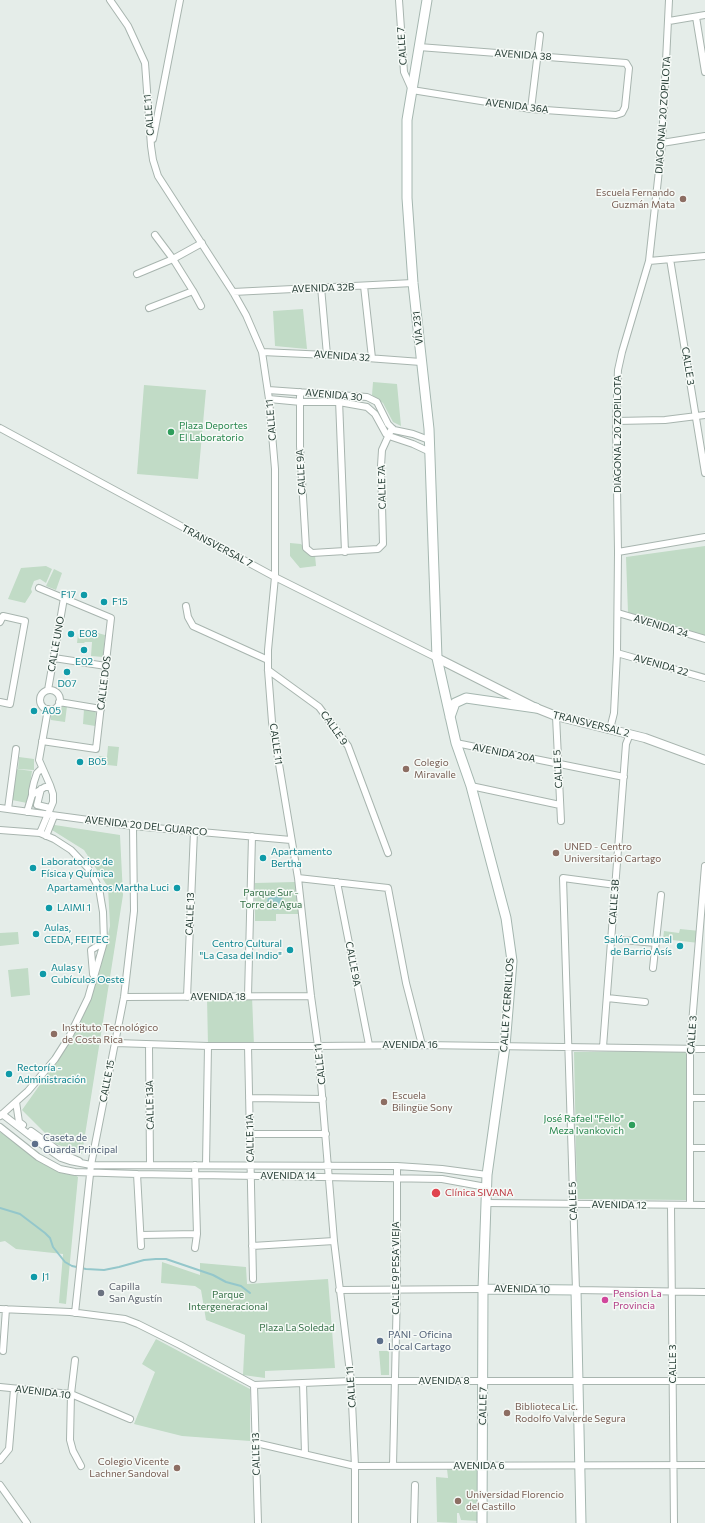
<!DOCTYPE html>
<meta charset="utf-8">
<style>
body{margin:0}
canvas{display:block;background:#e5ede9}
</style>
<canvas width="705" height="1523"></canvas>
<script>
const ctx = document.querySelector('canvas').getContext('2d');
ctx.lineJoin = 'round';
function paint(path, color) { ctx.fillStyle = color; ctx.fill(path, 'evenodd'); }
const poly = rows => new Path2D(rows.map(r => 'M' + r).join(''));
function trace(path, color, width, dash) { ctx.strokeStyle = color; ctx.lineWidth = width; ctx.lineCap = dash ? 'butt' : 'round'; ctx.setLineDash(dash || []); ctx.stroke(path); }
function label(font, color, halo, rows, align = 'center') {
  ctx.font = font + ' Commissioner,sans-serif'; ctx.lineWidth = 3; ctx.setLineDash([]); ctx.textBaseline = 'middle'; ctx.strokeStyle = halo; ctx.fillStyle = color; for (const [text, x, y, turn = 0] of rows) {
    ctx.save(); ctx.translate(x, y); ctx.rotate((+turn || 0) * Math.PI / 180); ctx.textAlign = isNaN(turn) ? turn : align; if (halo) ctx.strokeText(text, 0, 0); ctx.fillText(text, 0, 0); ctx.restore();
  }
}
const green = poly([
 [303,309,307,349,275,346,273,311],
 [373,382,397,384,401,426,393,422,383,403,372,395],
 [144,385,206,390,198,479,137,474],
 [290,543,301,544,307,552,315,555,316,566,300,568,290,556],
 [705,546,705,637,628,613,626,557],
 [46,566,52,569,46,583,40,579,34,581,31,589,32,592,25,603,8,599,21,568],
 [54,569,62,573,56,590,46,586],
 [94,632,105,635,103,657,91,656,92,642,85,642,84,643,77,643,78,634,93,637],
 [59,706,67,706,65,722,51,720,50,709],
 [84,709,96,710,95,726,83,724],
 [108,746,119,747,117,766,98,764,99,756,107,757],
 [19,757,34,759,34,770,18,769],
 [16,769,32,771,27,803,12,800],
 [48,824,120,835,123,895,82,1154,56,1144,22,1110,73,1038,100,970,110,926,108,887,84,850,52,830],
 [295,882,300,915,298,914,276,914,276,921,255,921,255,883],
 [680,929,700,931,699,943,663,939,664,931,679,933],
 [18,932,19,944,0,946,0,933],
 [28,968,30,995,11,997,8,970],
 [252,996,254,1046,208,1046,207,997],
 [688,1051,687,1200,577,1199,574,1052],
 [0,1132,78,1177,66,1304,59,1303,63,1254,16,1249,5,1241,0,1242],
 [162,1262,200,1275,200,1263,246,1267,247,1284,328,1279,335,1368,265,1371,265,1378,243,1375,245,1335,206,1320,201,1290,195,1286,161,1283],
 [156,1339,250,1389,250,1441,182,1436,134,1424,155,1372,142,1364],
 [379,1351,389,1351,389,1375,381,1375],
 [447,1469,476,1469,479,1473,478,1521,461,1520,459,1513,457,1513,457,1523,437,1522,436,1477,448,1478]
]);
const water = poly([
 '267 902a8 8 0 1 1 16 0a8 8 0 1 1-16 0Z'
]);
const stream = poly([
 [0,1208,20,1214,45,1233,50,1238,53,1247,65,1262,72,1266,86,1269,104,1270,119,1267,144,1260,156,1259,166,1259,213,1275,226,1282,241,1286,250,1293]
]);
const minor = poly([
 [110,0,128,26,145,63,151,146,153,160,158,176,233,292,246,315,262,352,269,399,275,469,275,577,268,650,268,670,272,722,298,878,311,996,318,1046,334,1241,351,1381,355,1466,355,1523],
 [399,0,404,72,412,90,531,109,616,115,622,113,625,107,629,68,626,63,419,47],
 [696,17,705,72],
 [669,21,705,15],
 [531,109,540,35],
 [153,139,180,0],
 [662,143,705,136],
 [670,259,705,473],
 [649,261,705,256],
 [137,274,173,259,202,243],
 [364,286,372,358],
 [321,287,327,355],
 [193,291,201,306],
 [233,292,413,283],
 [149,308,193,291,173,259,155,235],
 [262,352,327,355,421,362],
 [268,390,367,397,377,402,388,424,394,430,413,434,429,440],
 [300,392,300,446,306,548,312,553,378,549,383,544,381,466,382,450,392,428],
 [269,399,301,402,339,402,367,407,375,414,386,434,389,436,413,444,430,452],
 [339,400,345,552],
 [616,421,665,420,705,415],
 [0,428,275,577,437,658],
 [618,552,705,537],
 [39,588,111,618,96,749,42,741],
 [186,606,188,617,193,626,268,660],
 [618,613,705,639],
 [0,622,3,616,25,621,10,704,0,702],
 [617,653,705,678],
 [54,658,106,666],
 [268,670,319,707,348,746,388,853],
 [48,690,64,598],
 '40 700a10 10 0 1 1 20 0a10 10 0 1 1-20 0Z',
 [59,702,101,709],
 [556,716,561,821],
 [610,729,614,713,617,653,618,552,616,421,618,370,622,352,649,261,662,143,669,0],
 [456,743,624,777],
 [42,768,37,773,34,782,32,791,32,795,45,787,50,787],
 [471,786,560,805],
 [41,789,37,805,50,808],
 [0,808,133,826,291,840],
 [8,809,16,749],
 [27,812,32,795],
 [0,830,40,833,54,839,71,850,88,868,99,888,103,912,104,942,88,998,69,1037,55,1059,28,1091,0,1116],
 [40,833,53,802,53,794,50,785,39,760,48,709],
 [46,836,54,816],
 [298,878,388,888,406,983,422,1045],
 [337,882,369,1045],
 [616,885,563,878,576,1290,705,1292],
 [611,939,656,943],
 [653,968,661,895],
 [93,974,91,950,104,942],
 [248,996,252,836],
 [124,997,311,996],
 [187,997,194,831],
 [607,998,645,1002],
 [115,1043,208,1046,318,1046,422,1045,705,1049],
 [149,1045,150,1164],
 [248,1046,253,1279],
 [603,1047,626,744,630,734],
 [249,1098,323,1099],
 [690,1098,705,1098],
 [16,1102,19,1122,23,1125],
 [2,1114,45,1147,61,1158,70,1161,91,1165,397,1166,442,1169,487,1175],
 [0,1127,38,1157,60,1169,75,1172,137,1174,442,1179,486,1187],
 [31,1131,63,1154,79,1161],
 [250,1134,326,1134],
 [690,1148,705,1148],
 [195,1165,197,1234,195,1248],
 [206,1165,208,1046],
 [137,1174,141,1246],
 [485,1203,705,1205],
 [690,1205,690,1048,705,866],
 [671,1206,674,1523],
 [141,1235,197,1234],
 [252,1246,334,1241],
 [339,1290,483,1289],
 [0,1309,70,1312,125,1319,138,1324,180,1345,254,1385,351,1381,705,1381],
 [75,1313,91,1165,124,997,134,911,133,826],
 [3,1351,6,1309],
 [75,1360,71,1394,70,1440,73,1451,81,1466],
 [303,1383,305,1454],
 [254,1385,258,1523],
 [0,1387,71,1394,130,1419],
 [256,1443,355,1466,705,1465],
 [0,1460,9,1449,14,1389],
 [393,1466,397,1289,397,1166],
 [0,1485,27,1523],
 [414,1523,415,1485]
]);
const tertiary = poly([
 [437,658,536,708,556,716,645,738,705,760]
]);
const secondary = poly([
 [427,0,407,120,407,198,413,283,429,429,437,658,456,743,471,786,506,918,512,961,505,1046,487,1175,483,1289,482,1523],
 [450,717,455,703,466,698,536,708],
 [483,1289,576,1290,581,1523]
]);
const markers = [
 [683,199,4,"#8d6e63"],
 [171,432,4,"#2e9e5b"],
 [84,595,4,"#0f9aa8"],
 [104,602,4,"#0f9aa8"],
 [71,634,4,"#0f9aa8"],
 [84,650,4,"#0f9aa8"],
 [67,672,4,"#0f9aa8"],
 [34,711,4,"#0f9aa8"],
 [80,762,4,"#0f9aa8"],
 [406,769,4,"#8d6e63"],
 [556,853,4,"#8d6e63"],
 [263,858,4,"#0f9aa8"],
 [33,868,4,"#0f9aa8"],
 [177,888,4,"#0f9aa8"],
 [49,908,4,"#0f9aa8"],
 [36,934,4,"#0f9aa8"],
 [680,946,4,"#0f9aa8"],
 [290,950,4,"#0f9aa8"],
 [43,974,4,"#0f9aa8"],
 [54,1034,4,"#8d6e63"],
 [9,1074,4,"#0f9aa8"],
 [384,1102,4,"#8d6e63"],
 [632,1125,4,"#2e9e5b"],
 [35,1144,4,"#5c6f8a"],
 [436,1193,5,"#e0444e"],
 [34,1277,4,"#0f9aa8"],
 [101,1293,4,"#6b7280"],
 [605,1300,4,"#d1479c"],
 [380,1341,4,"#5c6f8a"],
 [507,1413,4,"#8d6e63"],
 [177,1468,4,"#8d6e63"],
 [458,1501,4,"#8d6e63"]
];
const streetNames = [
 ["CALLE 7",402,46,-94],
 ["AVENIDA 38",523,55,4],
 ["AVENIDA 36A",517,106,7],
 ["CALLE 11",149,115,-95],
 ["DIAGONAL 20 ZOPILOTA",663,115,-86],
 ["AVENIDA 32B",323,288,-2],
 ["VÍA 231",418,328,-96],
 ["AVENIDA 32",342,356,4],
 ["CALLE 3",688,366,81],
 ["AVENIDA 30",334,395,5],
 ["CALLE 11",271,420,-95],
 ["DIAGONAL 20 ZOPILOTA",618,434,-90],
 ["CALLE 9A",301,472,-93],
 ["CALLE 7A",382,487,-91],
 ["TRANSVERSAL 7",217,546,28],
 ["AVENIDA 24",661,626,17],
 ["CALLE UNO",56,644,-80],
 ["AVENIDA 22",661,665,16],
 ["CALLE DOS",104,683,-83],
 ["TRANSVERSAL 2",591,724,14],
 ["CALLE 9",334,728,55],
 ["CALLE 11",276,744,82],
 ["AVENIDA 20A",504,753,11],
 ["CALLE 5",558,769,-93],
 ["AVENIDA 20 DEL GUARCO",146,826,6],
 ["CALLE 3B",614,902,-86],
 ["CALLE 13",190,914,-88],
 ["CALLE 9A",353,964,79],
 ["AVENIDA 18",218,997],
 ["CALLE 7 CERRILLOS",507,1005,-86],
 ["CALLE 3",692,1035,-86],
 ["AVENIDA 16",410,1045],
 ["CALLE 11",320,1064,-96],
 ["CALLE 15",107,1081,-79],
 ["CALLE 13A",150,1105,-91],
 ["CALLE 11A",250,1138,-91],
 ["AVENIDA 14",288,1176],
 ["CALLE 5",573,1201,-92],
 ["AVENIDA 12",619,1205,1],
 ["CALLE 9 PESA VIEJA",396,1268,-90],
 ["AVENIDA 10",522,1289,1],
 ["CALLE 3",673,1364,-90],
 ["AVENIDA 8",444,1381],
 ["CALLE 11",351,1387,-94],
 ["AVENIDA 10",43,1392,7],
 ["CALLE 7",483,1406,-89],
 ["CALLE 13",256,1454,-91],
 ["AVENIDA 6",479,1466]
];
const educationNames = [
 ["Escuela Fernando",675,193,"right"],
 ["Guzmán Mata",675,205,"right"],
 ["Colegio",414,763],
 ["Miravalle",414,775],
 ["UNED - Centro",564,847],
 ["Universitario Cartago",564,859],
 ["Instituto Tecnológico",62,1028],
 ["de Costa Rica",62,1040],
 ["Escuela",392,1096],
 ["Bilingüe Sony",392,1108],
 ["Biblioteca Lic.",515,1407],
 ["Rodolfo Valverde Segura",515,1419],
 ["Colegio Vicente",169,1462,"right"],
 ["Lachner Sandoval",169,1474,"right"],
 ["Universidad Florencio",466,1495],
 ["del Castillo",466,1507]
];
const leisureNames = [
 ["Plaza Deportes",179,426],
 ["El Laboratorio",179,438],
 ["José Rafael \"Fello\"",624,1119,"right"],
 ["Meza Ivankovich",624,1131,"right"]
];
const cultureNames = [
 ["F17",76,595,"right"],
 ["F15",112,602],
 ["E08",79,634],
 ["E02",84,662,"center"],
 ["D07",67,684,"center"],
 ["A05",42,711],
 ["B05",88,762],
 ["Apartamento",271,852],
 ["Bertha",271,864],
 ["Laboratorios de",41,862],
 ["Física y Química",41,874],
 ["Apartamentos Martha Luci",169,888,"right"],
 ["LAIMI 1",57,908],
 ["Aulas,",44,928],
 ["CEDA, FEITEC",44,940],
 ["Salón Comunal",672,940,"right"],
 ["de Barrio Asís",672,952,"right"],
 ["Centro Cultural",282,944,"right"],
 ["\"La Casa del Indio\"",282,956,"right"],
 ["Aulas y",51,968],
 ["Cubículos Oeste",51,980],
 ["Rectoría -",17,1068],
 ["Administración",17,1080],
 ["J1",42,1277]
];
const parkNames = [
 ["Parque Sur -",271,893],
 ["Torre de Agua",271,905],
 ["Parque",228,1295],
 ["Intergeneracional",228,1307],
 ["Plaza La Soledad",297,1328]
];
const serviceNames = [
 ["Caseta de",43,1138],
 ["Guarda Principal",43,1150],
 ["PANI - Oficina",388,1335],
 ["Local Cartago",388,1347]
];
const healthNames = [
 ["Clínica SIVANA",445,1193]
];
const worshipNames = [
 ["Capilla",109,1287],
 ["San Agustín",109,1299]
];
const hotelNames = [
 ["Pension La",613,1294],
 ["Provincia",613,1306]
];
paint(green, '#c1dbc6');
paint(water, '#94c7cb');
trace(stream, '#94c7cb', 2);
trace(minor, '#a8b5af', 8);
trace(tertiary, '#a8b5af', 10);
trace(secondary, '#a5b7b0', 11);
trace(minor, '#fff', 6);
trace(tertiary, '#fff', 8);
trace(secondary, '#fff', 9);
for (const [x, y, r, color] of markers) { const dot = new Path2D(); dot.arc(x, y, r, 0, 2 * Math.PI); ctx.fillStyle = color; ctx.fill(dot); trace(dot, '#f6faf7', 1.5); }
label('10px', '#263d35', '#f6faf7', streetNames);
label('10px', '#785e54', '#f6faf7', educationNames, 'left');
label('10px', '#27864d', '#f6faf7', leisureNames, 'left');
label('10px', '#0d838f', '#f6faf7', cultureNames, 'left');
label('10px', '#357047', '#f6faf7', parkNames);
label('10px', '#4e5e75', '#f6faf7', serviceNames, 'left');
label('10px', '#be3a42', '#f6faf7', healthNames, 'left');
label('10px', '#5b616d', '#f6faf7', worshipNames, 'left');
label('10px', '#b23c85', '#f6faf7', hotelNames, 'left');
</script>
